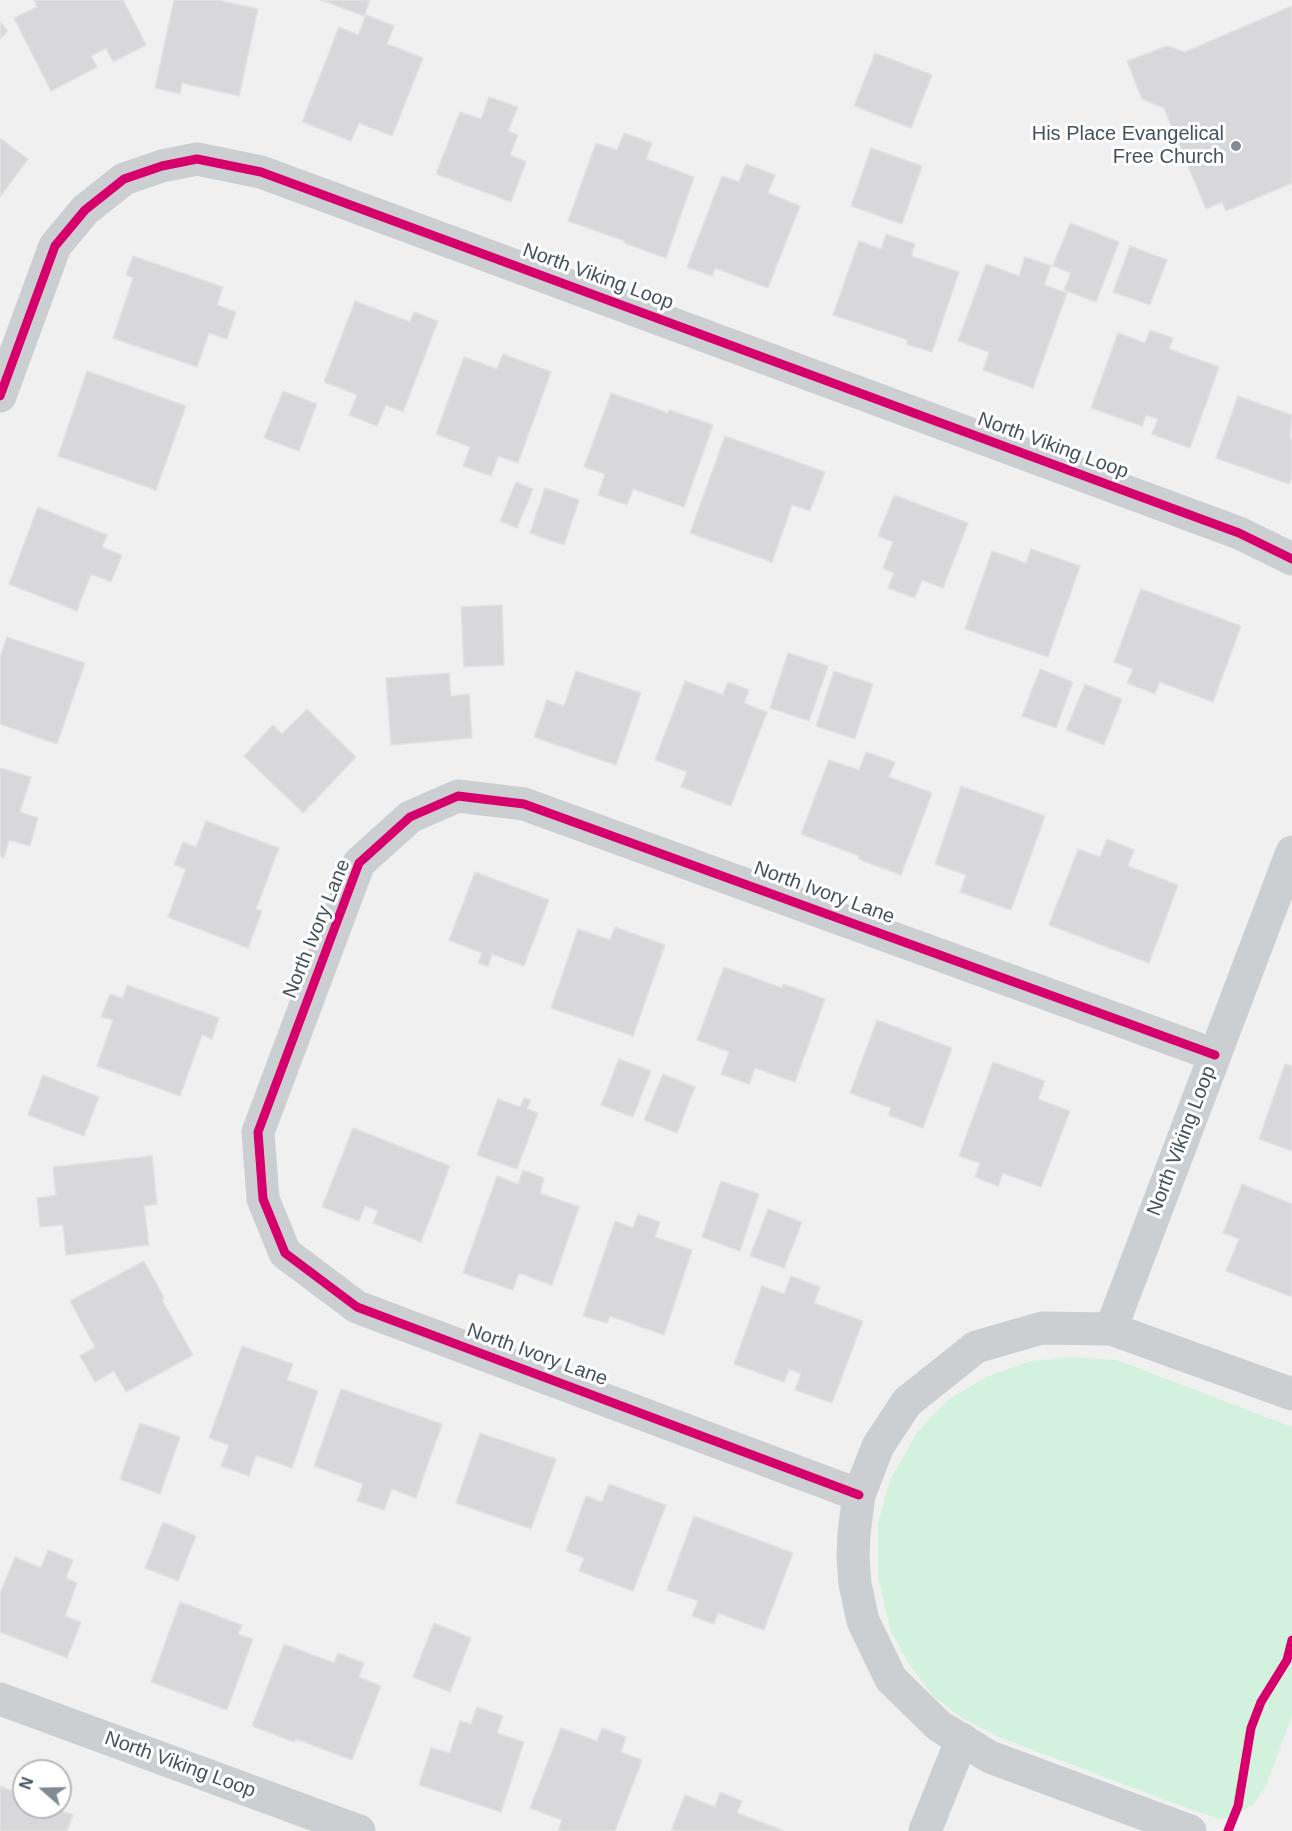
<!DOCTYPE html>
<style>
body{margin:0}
#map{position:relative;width:1292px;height:1831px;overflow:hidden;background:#f1f0f0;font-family:Arial,sans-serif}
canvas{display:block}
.north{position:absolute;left:12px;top:1759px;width:60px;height:60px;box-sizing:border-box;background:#fff;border:2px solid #b5babf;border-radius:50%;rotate:290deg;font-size:16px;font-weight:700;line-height:24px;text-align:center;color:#45535f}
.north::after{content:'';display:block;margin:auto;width:21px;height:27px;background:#818a92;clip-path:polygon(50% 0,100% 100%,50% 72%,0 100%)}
</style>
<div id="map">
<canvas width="1292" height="1831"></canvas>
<div class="north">N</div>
</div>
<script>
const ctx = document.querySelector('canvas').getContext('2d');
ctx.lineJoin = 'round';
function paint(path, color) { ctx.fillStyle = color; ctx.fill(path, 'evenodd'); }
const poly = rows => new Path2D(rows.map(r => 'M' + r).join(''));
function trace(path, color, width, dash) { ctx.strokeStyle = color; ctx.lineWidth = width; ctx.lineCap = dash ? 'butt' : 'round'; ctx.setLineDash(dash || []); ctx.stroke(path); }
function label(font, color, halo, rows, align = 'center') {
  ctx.font = font + ' Arial,sans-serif'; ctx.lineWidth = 6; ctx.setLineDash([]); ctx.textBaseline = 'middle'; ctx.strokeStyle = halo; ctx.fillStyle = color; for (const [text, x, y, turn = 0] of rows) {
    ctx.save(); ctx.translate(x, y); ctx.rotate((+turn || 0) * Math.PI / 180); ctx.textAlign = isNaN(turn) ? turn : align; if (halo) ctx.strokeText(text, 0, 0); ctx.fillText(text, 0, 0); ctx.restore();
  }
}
const green = poly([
 [1073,1357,1117,1360,1292,1427,1292,1716,1266,1786,1253,1805,1233,1818,1219,1819,1195,1811,1001,1738,962,1718,933,1696,911,1667,891,1632,878,1577,878,1523,890,1480,918,1431,948,1400,986,1377,1030,1361]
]);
const building = poly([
 [34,0,123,0,146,45,113,62,106,48,91,56,97,67,51,91,14,18,37,7,34,0],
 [174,0,222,0,222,1,258,9,239,96,182,83,180,94,155,88,174,0],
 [321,0,370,0,364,16,321,0],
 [1292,6,1292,183,1226,211,1222,202,1206,209,1164,108,1142,99,1127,61,1167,46,1185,52,1292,6],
 [366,15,394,26,387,44,423,58,392,136,359,123,351,141,302,122,339,27,358,35,366,15],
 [0,22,8,31,0,39,0,22],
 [875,53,932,75,911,128,854,106,875,53],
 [489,97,518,107,508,131,518,135,510,155,526,162,511,202,436,174,460,112,481,119,489,97],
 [624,133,652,143,646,159,694,177,666,258,624,243,625,241,568,221,596,143,617,150,624,133],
 [0,138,28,159,0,197,0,138],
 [871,148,922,166,902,224,851,206,871,148],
 [746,164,775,175,768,193,800,206,768,288,715,268,712,276,687,267,722,176,739,182,746,164],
 [1070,223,1119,242,1096,302,1064,290,1071,273,1053,266,1070,223],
 [886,234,915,244,911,256,959,272,932,352,906,344,908,340,833,315,859,241,881,249,886,234],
 [1130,246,1167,260,1150,305,1113,292,1130,246],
 [133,256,223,287,217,305,236,312,227,339,209,333,197,367,113,338,133,278,126,275,133,256],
 [1025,257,1051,266,1044,285,1067,293,1033,388,983,370,989,352,958,341,986,264,1019,276,1025,257],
 [355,301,410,322,414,312,438,321,403,412,386,405,377,426,349,415,357,395,324,382,355,301],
 [1150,330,1173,338,1169,349,1219,367,1190,448,1152,434,1158,419,1146,415,1142,426,1091,408,1118,333,1145,343,1150,330],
 [503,354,551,372,518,463,498,456,491,476,463,466,470,447,436,434,464,357,497,369,503,354],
 [87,371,186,406,156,490,58,456,87,371],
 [283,391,317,404,299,451,264,438,283,391],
 [611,393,668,413,669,410,713,425,684,507,633,489,627,505,598,495,605,474,584,467,611,393],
 [1238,396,1292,415,1290,438,1292,438,1292,477,1289,484,1216,458,1238,396],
 [725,436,825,472,810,511,792,505,772,562,690,533,725,436],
 [516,482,533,489,517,528,500,521,516,482],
 [545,488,579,500,564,545,530,533,545,488],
 [894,495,968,523,943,588,922,580,915,598,888,588,894,573,883,568,893,542,878,536,894,495],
 [38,507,107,535,102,547,122,555,111,582,91,574,77,611,9,584,38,507],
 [1031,549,1080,566,1048,657,965,629,992,551,1026,563,1031,549],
 [1141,589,1241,626,1213,702,1160,682,1155,694,1127,683,1133,669,1114,662,1141,589],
 [502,605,504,665,464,667,461,607,502,605],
 [7,637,85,663,57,744,0,724,0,657,7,637],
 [788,653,828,666,809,721,770,708,788,653],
 [1040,669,1073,682,1056,728,1022,716,1040,669],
 [576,671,641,693,616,765,534,737,547,700,564,706,576,671],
 [834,671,873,684,855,739,816,726,834,671],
 [449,673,451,696,469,694,472,738,391,745,386,678,449,673],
 [685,681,723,695,728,682,749,690,744,703,767,712,731,806,681,787,687,772,655,760,685,681],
 [1085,684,1122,699,1104,745,1066,730,1085,684],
 [307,709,356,757,303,813,244,756,273,725,282,734,307,709],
 [866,752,895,762,889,777,932,793,901,875,858,859,859,856,801,834,829,760,859,770,866,752],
 [0,768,31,777,20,812,38,818,30,846,9,840,4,858,0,856,0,768],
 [961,786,1045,816,1011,910,960,892,966,875,935,864,961,786],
 [206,821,279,848,256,909,262,911,248,948,168,917,186,869,174,865,183,842,196,847,206,821],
 [1107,839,1134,850,1128,866,1178,885,1149,963,1049,925,1078,849,1100,857,1107,839],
 [475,872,549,900,524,966,492,954,488,966,478,963,482,953,449,940,475,872],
 [615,927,665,945,633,1036,551,1008,578,929,610,940,615,927],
 [724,967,782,988,783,984,825,999,795,1082,755,1068,749,1084,721,1074,729,1052,697,1040,724,967],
 [127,985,219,1018,212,1039,202,1035,180,1096,97,1066,113,1020,101,1017,110,994,123,998,127,985],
 [877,1020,952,1048,923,1128,888,1115,891,1108,850,1093,877,1020],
 [619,1059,651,1071,633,1117,601,1105,619,1059],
 [993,1062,1045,1081,1038,1099,1070,1111,1041,1187,1003,1173,998,1186,975,1177,980,1163,959,1156,993,1062],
 [1285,1064,1292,1066,1292,1151,1259,1139,1285,1064],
 [663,1074,695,1087,677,1133,644,1120,663,1074],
 [43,1075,99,1097,84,1136,28,1115,43,1075],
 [524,1098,531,1100,527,1109,538,1113,517,1169,477,1155,498,1099,520,1107,524,1098],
 [353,1128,450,1166,421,1242,373,1223,378,1211,365,1206,359,1221,322,1207,353,1128],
 [152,1156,157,1204,144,1206,149,1245,66,1255,63,1225,40,1227,37,1198,56,1195,53,1167,152,1156],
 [523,1170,544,1178,540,1193,579,1207,552,1285,519,1273,513,1290,463,1273,497,1176,518,1184,523,1170],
 [721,1181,759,1194,740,1251,702,1237,721,1181],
 [1242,1184,1292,1204,1292,1297,1226,1271,1239,1239,1223,1233,1242,1184],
 [768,1209,802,1222,784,1268,750,1256,768,1209],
 [638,1214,660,1222,655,1237,692,1250,664,1335,610,1316,607,1323,583,1316,615,1221,633,1228,638,1214],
 [144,1261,164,1298,162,1300,193,1355,126,1392,114,1371,95,1382,80,1356,95,1347,70,1301,144,1261],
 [791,1276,820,1287,814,1303,863,1321,832,1403,795,1390,801,1374,789,1369,784,1382,734,1364,762,1286,784,1294,791,1276],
 [242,1346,293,1364,287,1380,318,1391,292,1468,256,1455,249,1476,221,1466,229,1445,209,1438,242,1346],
 [341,1389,442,1424,416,1498,392,1489,384,1510,357,1501,363,1484,314,1466,341,1389],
 [140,1423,180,1437,160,1494,120,1479,140,1423],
 [480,1433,556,1459,531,1529,456,1503,480,1433],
 [609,1484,666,1505,633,1591,579,1571,584,1558,566,1551,586,1496,602,1502,609,1484],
 [694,1516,793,1553,764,1630,718,1613,714,1624,692,1616,698,1601,667,1590,694,1516],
 [163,1522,196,1536,178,1581,145,1568,163,1522],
 [48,1550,73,1560,66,1578,77,1583,65,1616,81,1622,67,1658,0,1632,0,1593,15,1557,41,1568,48,1550],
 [180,1602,242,1625,238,1634,253,1639,227,1710,151,1682,180,1602],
 [434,1623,471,1638,450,1692,413,1677,434,1623],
 [284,1644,334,1663,338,1653,364,1663,359,1677,381,1686,352,1760,296,1739,294,1742,252,1726,284,1644],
 [477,1707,503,1716,497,1733,524,1742,501,1812,419,1785,431,1748,450,1753,460,1721,471,1724,477,1707],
 [561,1728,597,1741,602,1728,626,1737,621,1752,642,1760,615,1831,558,1831,562,1820,530,1808,561,1728],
 [0,1786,24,1796,24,1807,52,1807,73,1815,67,1831,0,1831,0,1786],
 [720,1792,742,1801,737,1813,784,1831,671,1831,685,1795,715,1807,720,1792]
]);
const minor = poly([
 [0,396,55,246,85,210,124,179,162,166,197,159,261,172,1239,533,1292,559],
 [1111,1329,1292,852],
 [859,1495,357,1307,285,1253,263,1199,258,1132,359,863,410,817,458,796,524,804,1215,1055],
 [0,1699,359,1831],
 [925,1831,962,1739],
 [1190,1831,990,1757,939,1726,891,1679,863,1621,855,1584,853,1557,854,1533,859,1495,878,1446,907,1402,976,1347,1042,1328,1111,1329,1292,1394]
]);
const cycleway = poly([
 [0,396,55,246,85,210,124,179,162,166,197,159,261,172,1239,533,1292,559],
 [859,1495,357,1307,285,1253,263,1199,258,1132,359,863,410,817,458,796,524,804,1215,1055],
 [1228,1831,1238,1806,1251,1728,1261,1702,1287,1660,1292,1640]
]);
const markers = [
 [1236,146,6,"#818a92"]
];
const poiNames = [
 ["His Place Evangelical",1224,134],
 ["Free Church",1224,157]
];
const streetNames = [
 ["North Viking Loop",598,277,20],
 ["North Viking Loop",1053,446,20],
 ["North Ivory Lane",824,893,20],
 ["North Ivory Lane",317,929,-68],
 ["North Viking Loop",1182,1141,-69],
 ["North Ivory Lane",537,1355,20],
 ["North Viking Loop",180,1765,20]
];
paint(green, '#d3f2de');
paint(building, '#d8d8db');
trace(building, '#e2e2e3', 1.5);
trace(minor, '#cccfd1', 33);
trace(cycleway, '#d6006c', 9);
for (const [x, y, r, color] of markers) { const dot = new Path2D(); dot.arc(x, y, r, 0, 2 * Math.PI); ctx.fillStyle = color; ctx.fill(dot); trace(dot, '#fff', 2); }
label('20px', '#45535f', '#fff', poiNames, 'right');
label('20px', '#45535f', '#fff', streetNames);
</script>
